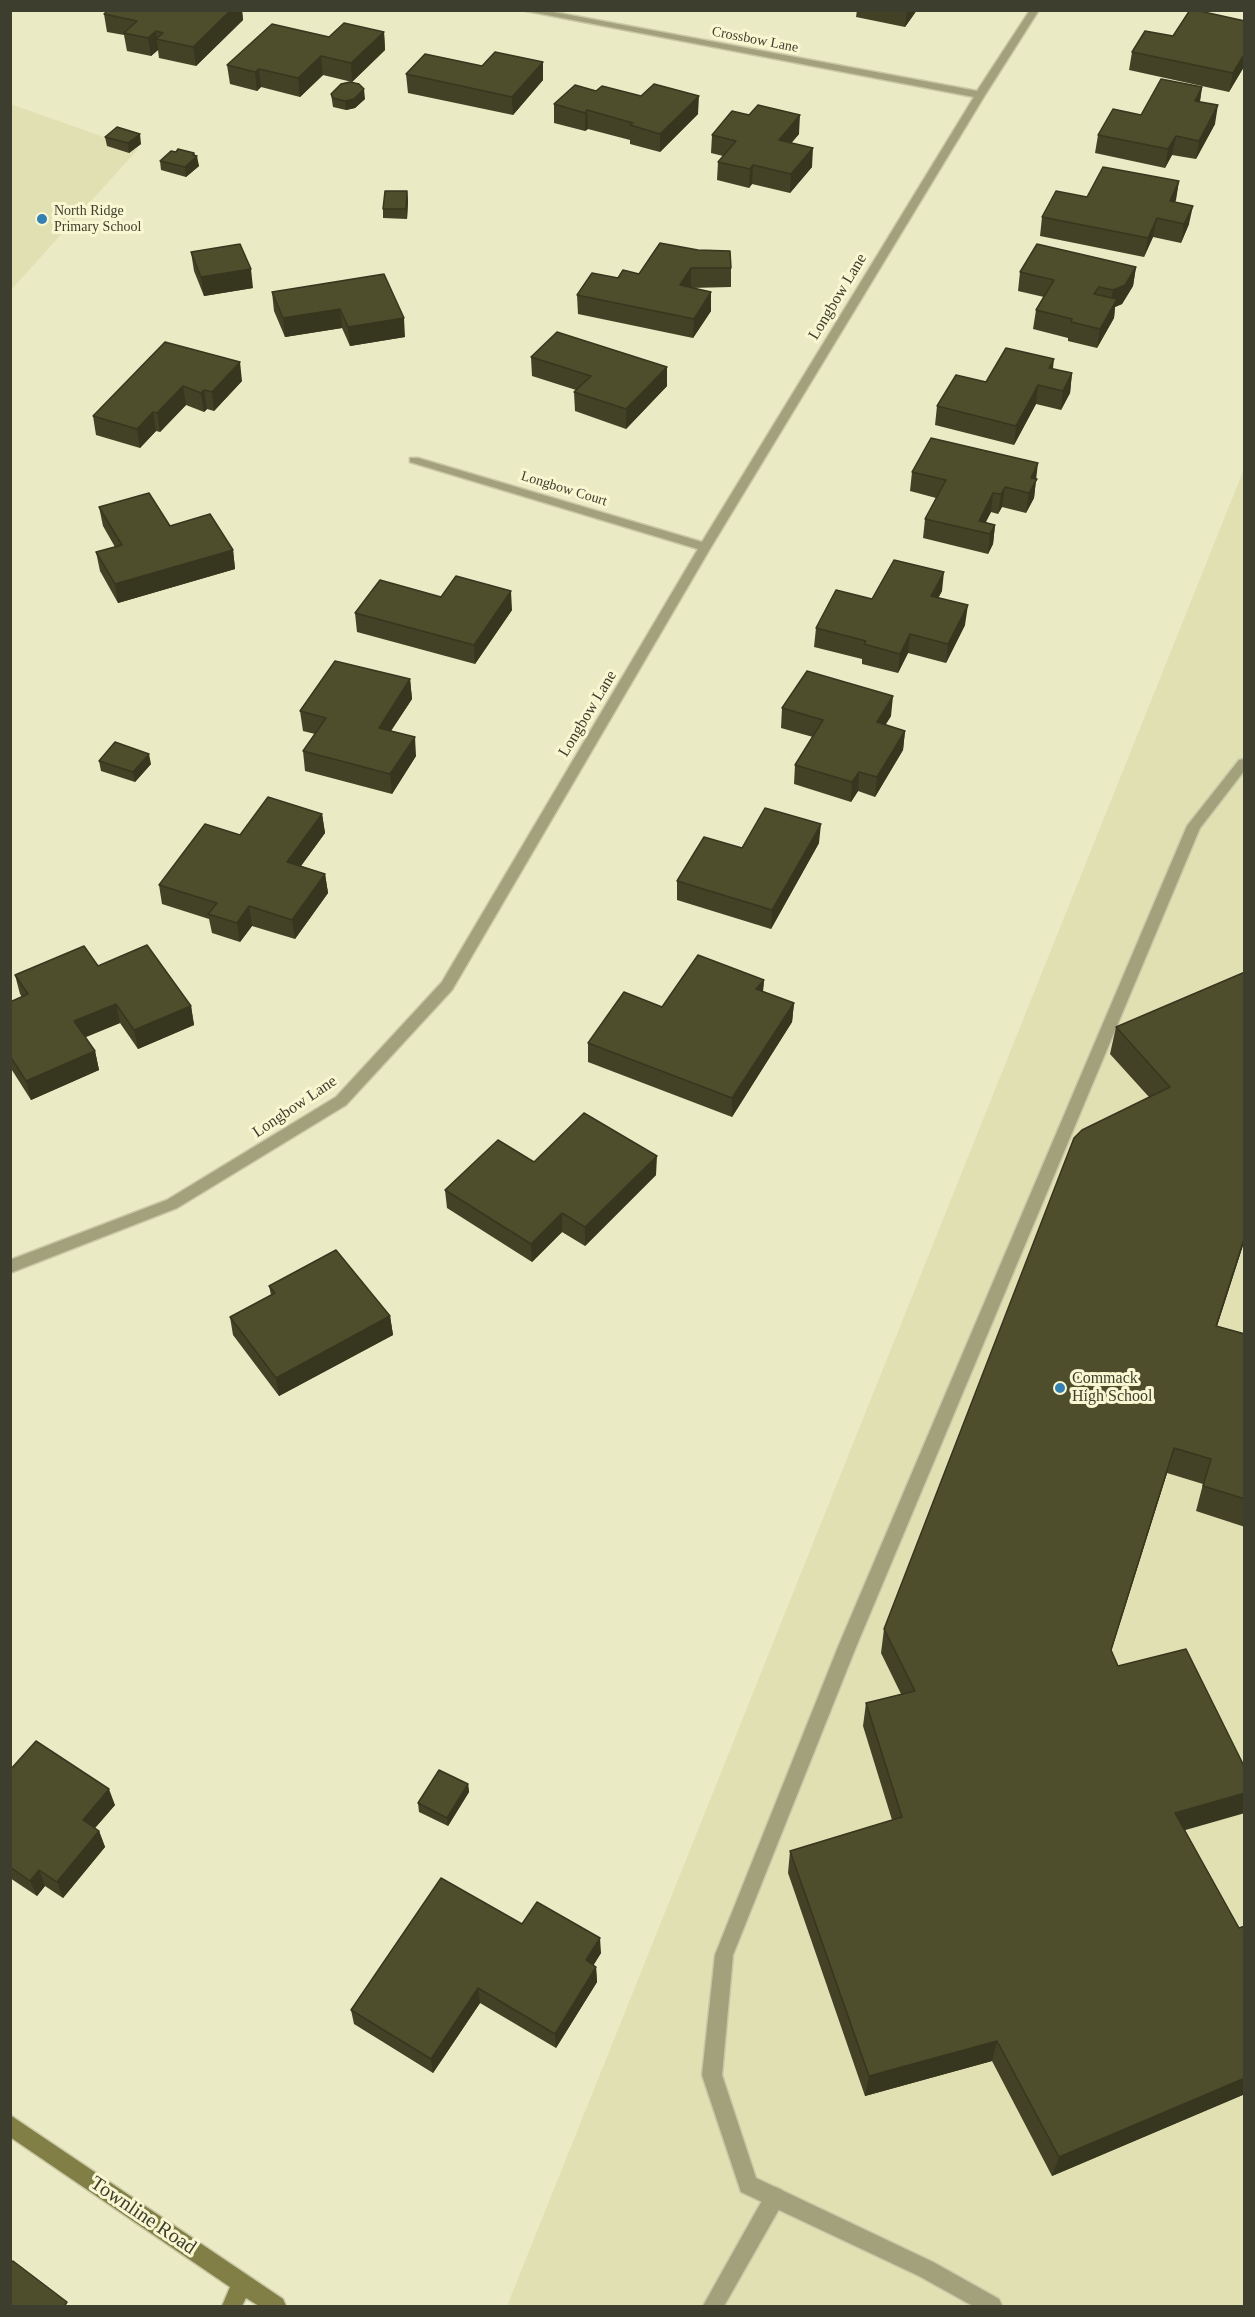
<!DOCTYPE html>
<style>
body{margin:0}
#map{position:relative;width:1255px;height:2317px;overflow:hidden;background:#eaeac4;font-family:"Times New Roman",serif}
canvas{display:block}
.frame{position:absolute;inset:0;border:12px solid #3e3e2f;pointer-events:none}
</style>
<div id="map">
<canvas width="1255" height="2317"></canvas>
<div class="frame"></div>
</div>
<script>
const ctx = document.querySelector('canvas').getContext('2d');
ctx.lineJoin = 'round';
function paint(path, color) { ctx.fillStyle = color; ctx.fill(path, 'evenodd'); }
const poly = rows => new Path2D(rows.map(r => 'M' + r).join(''));
function trace(path, color, width, dash) { ctx.strokeStyle = color; ctx.lineWidth = width; ctx.lineCap = dash ? 'butt' : 'round'; ctx.setLineDash(dash || []); ctx.stroke(path); }
function label(font, color, halo, rows, align = 'center') {
  ctx.font = font + ' "Times New Roman",serif'; ctx.lineWidth = 6; ctx.setLineDash([]); ctx.textBaseline = 'middle'; ctx.strokeStyle = halo; ctx.fillStyle = color; for (const [text, x, y, turn = 0] of rows) {
    ctx.save(); ctx.translate(x, y); ctx.rotate((+turn || 0) * Math.PI / 180); ctx.textAlign = isNaN(turn) ? turn : align; if (halo) ctx.strokeText(text, 0, 0); ctx.fillText(text, 0, 0); ctx.restore();
  }
}
const built = poly([
 [10,104,138,149,11,290,10,290],
 [1244,469,1244,2306,507,2306]
]);
const lane = poly([
 [775,2187,782,2190,785,2197,782,2204,724,2306,703,2306,768,2190,775,2187]
]);
const street = poly([
 [521,10,543,10,977,91,1030,10,1039,10,985,95,711,547,452,990,346,1105,177,1208,10,1273,10,1260,167,1200,336,1097,442,982,698,549,410,462,410,458,418,458,702,542,974,97,521,10],
 [1244,759,1244,771,1200,828,856,1647,733,1955,722,2075,756,2178,933,2262,999,2299,1002,2306,973,2306,919,2276,741,2192,702,2075,715,1955,838,1647,1187,826,1239,760,1244,759]
]);
const secondary = poly([
 [10,2115,283,2299,286,2306,259,2306,246,2298,242,2306,222,2306,230,2287,10,2137,10,2115]
]);
const wall = poly([
 [108,10,242,10,243,20,196,66,159,58,158,50,151,56,127,51,124,35,107,32,104,14],
 [857,10,917,10,905,27,856,17],
 [1245,21,1245,65,1229,92,1129,70,1132,52],
 [384,32,385,50,352,82,323,75,300,97,261,87,257,91,230,84,227,65,329,37],
 [406,74,543,80,513,115,408,93],
 [1202,87,1200,102,1215,124,1196,159,1172,155,1165,168,1095,153,1098,135],
 [596,91,698,114,660,152,630,144,630,140,588,129,585,131,554,123,554,104],
 [331,94,365,99,355,108,346,110,333,107],
 [799,134,791,143,812,167,790,193,752,184,749,188,717,180,718,162,723,156,711,153,712,135],
 [105,137,141,144,129,153,107,146],
 [176,152,194,153,199,166,186,177,161,170,160,161],
 [1179,181,1175,202,1189,224,1181,243,1153,237,1144,257,1040,236,1042,217,1087,197],
 [407,191,408,201,407,219,383,218,383,209],
 [660,243,731,268,731,287,691,288,711,311,693,338,578,314,577,295,618,278,639,274],
 [191,252,253,288,204,296,194,271],
 [1136,267,1133,286,1122,304,1115,307,1114,318,1097,348,1068,341,1068,338,1033,329,1036,310,1044,297,1018,291,1020,272],
 [384,274,405,337,350,346,342,328,285,337,274,311,272,292],
 [165,342,242,381,214,411,207,409,204,412,186,405,160,432,156,431,140,448,96,435,93,416],
 [531,357,667,367,667,386,626,429,575,411,574,392,576,390,532,376],
 [1053,369,1072,373,1070,393,1061,410,1036,404,1014,445,935,425,937,406,986,382],
 [912,472,1036,479,1034,498,1026,513,1002,507,998,514,991,512,985,522,995,525,993,544,988,554,923,538,925,519,936,498,910,491],
 [99,507,170,526,233,550,235,569,118,603,100,571,96,552,115,547,103,526],
 [942,591,938,598,965,625,946,663,908,653,898,673,862,664,862,659,814,647,816,628,872,599],
 [441,597,512,610,475,664,357,632,355,613],
 [410,679,412,699,391,731,416,756,392,794,305,771,303,751,315,734,303,731,300,711],
 [782,708,891,716,885,725,905,731,903,750,875,797,858,791,851,802,794,784,795,765,813,737,781,728],
 [99,761,151,764,135,782,101,771],
 [322,814,325,833,301,866,325,874,328,893,295,939,252,926,240,942,212,933,209,919,162,904,159,885,240,835],
 [819,843,771,929,677,900,677,881,742,848],
 [98,966,191,1006,194,1025,138,1049,120,1023,85,1037,95,1051,99,1070,31,1100,10,1067,10,1002,22,997,20,994,15,975],
 [1245,972,1245,1239,1217,1326,1245,1334,1245,1527,1196,1511,1203,1484,1167,1473,1111,1651,1185,1830,1239,1928,1245,1926,1245,2094,1052,2176,992,2061,865,2096,788,1873,790,1851,892,1820,863,1726,866,1703,901,1694,881,1653,884,1629,1149,1097,1110,1054,1116,1027],
 [764,980,763,992,794,1003,792,1022,732,1117,588,1062,588,1043,662,1007],
 [534,1162,656,1175,585,1246,562,1232,532,1262,447,1208,445,1190],
 [269,1286,390,1316,393,1335,279,1396,233,1335,230,1317,271,1295],
 [10,1770,115,1805,95,1828,99,1831,105,1847,63,1898,45,1886,37,1896,10,1878],
 [468,1784,469,1792,448,1826,419,1812,418,1803],
 [522,1924,601,1953,593,1965,596,1967,597,1982,556,2048,480,2003,433,2073,354,2024,351,2010]
]);
const shadedWall = poly([
 [231,10,242,10,243,20,196,66,193,47],
 [907,10,917,10,905,27],
 [156,31,158,50,151,56,148,38],
 [384,32,385,50,352,82,351,63],
 [1245,53,1245,65,1229,92,1233,73],
 [321,56,323,75,300,97,298,78],
 [543,62,543,80,513,115,512,97],
 [259,69,261,87,257,91,255,72],
 [1202,87,1199,106,1195,101],
 [364,89,365,99,355,108,346,110,345,101],
 [699,96,698,114,660,152,660,134],
 [1218,105,1215,124,1196,159,1199,141],
 [587,110,588,129,585,131,585,113],
 [800,115,799,134,778,159,779,140],
 [140,134,141,144,129,153,128,143],
 [1176,136,1172,155,1165,168,1168,149],
 [813,148,812,167,790,193,791,174],
 [194,153,195,158,197,156,199,166,186,177,185,167],
 [753,165,752,184,749,188,750,169],
 [1179,181,1176,200,1167,220,1170,201],
 [407,191,408,201,407,219,406,209],
 [1193,206,1189,224,1181,243,1184,224],
 [1157,218,1153,237,1144,257,1148,238],
 [1136,267,1133,286,1122,304,1115,307,1114,318,1097,348,1100,329,1110,309,1113,290],
 [691,268,691,287,679,304,680,285],
 [251,269,253,288,204,296,201,277],
 [711,292,711,311,693,338,694,319],
 [340,309,342,328,285,337,283,318],
 [404,318,405,337,350,346,348,327],
 [1054,359,1052,378,1049,368],
 [240,362,242,381,214,411,212,392],
 [667,367,667,386,626,429,626,409],
 [1072,373,1070,393,1061,410,1063,391],
 [1038,385,1036,404,1014,445,1016,426],
 [183,386,186,405,160,432,157,413],
 [204,390,207,409,204,412,201,393],
 [153,412,156,431,140,448,137,429],
 [1038,463,1034,498,1026,513,1031,478],
 [1005,487,1002,507,998,514,1001,494],
 [993,493,991,512,981,532,979,521],
 [995,525,993,544,988,554,990,534],
 [233,550,235,569,118,603,115,584],
 [944,572,942,591,929,615,931,596],
 [511,591,512,610,475,664,474,645],
 [968,605,965,625,946,663,948,644],
 [910,634,908,653,898,673,900,654],
 [410,679,412,699,380,747,379,728],
 [893,696,891,716,875,742,877,722],
 [905,731,903,750,875,797,877,777],
 [415,737,416,756,392,794,390,774],
 [149,754,151,764,135,782,133,772],
 [859,772,858,791,851,802,852,782],
 [322,814,325,833,290,881,287,862],
 [821,824,819,843,771,929,772,910],
 [325,874,328,893,295,939,292,920],
 [249,906,252,926,240,942,237,923],
 [764,980,762,999,756,989],
 [794,1003,792,1022,732,1117,732,1098],
 [116,1004,120,1023,79,1040,74,1021],
 [191,1006,194,1025,138,1049,134,1030],
 [95,1051,99,1070,31,1100,26,1081],
 [657,1156,656,1175,585,1246,585,1227],
 [562,1213,562,1232,532,1262,531,1244],
 [1245,1236,1245,1239,1209,1351,1216,1326],
 [390,1316,393,1335,279,1396,276,1378],
 [1174,1448,1167,1473,1104,1673,1111,1650],
 [468,1784,469,1792,448,1826,447,1818],
 [109,1789,115,1805,88,1836,83,1820],
 [1245,1793,1245,1813,1168,1835,1175,1813],
 [99,1831,105,1847,63,1898,57,1882],
 [39,1870,45,1886,37,1896,30,1881],
 [600,1938,601,1953,587,1976,586,1960],
 [596,1967,597,1982,556,2048,555,2034],
 [478,1988,480,2003,433,2073,431,2059],
 [997,2041,992,2061,865,2096,869,2076],
 [1245,2078,1245,2094,1052,2176,1059,2157]
]);
const building = poly([
 [108,10,231,10,193,47,156,39,163,33,156,31,148,38,124,33,137,21,104,14,108,10],
 [1190,10,1195,10,1245,21,1245,53,1233,73,1132,52,1145,31,1173,36,1190,10],
 [344,23,384,32,351,63,321,56,298,78,259,69,255,72,227,65,272,24,329,37,344,23],
 [495,52,543,62,512,97,406,74,425,54,482,66,495,52],
 [1161,79,1202,87,1195,101,1218,105,1199,141,1176,136,1168,149,1098,135,1113,109,1141,115,1161,79],
 [350,82,359,84,364,89,354,99,345,101,333,98,331,94,341,84,350,82],
 [654,84,699,96,660,134,630,125,633,123,587,110,585,113,554,104,575,85,596,91,602,86,641,96,654,84],
 [758,105,800,115,779,140,813,148,791,174,753,165,750,169,718,162,736,141,712,135,732,111,749,115,758,105],
 [117,127,140,134,128,143,105,137,117,127],
 [178,149,194,153,193,155,197,156,185,167,160,161,171,151,176,152,178,149],
 [1103,167,1179,181,1170,201,1193,206,1184,224,1157,218,1148,238,1042,217,1056,191,1087,197,1103,167],
 [385,191,407,191,406,209,383,209,385,191],
 [660,243,698,250,730,251,731,268,691,268,680,285,711,292,694,319,577,295,592,273,618,278,623,270,639,274,660,243],
 [240,244,251,269,201,277,191,252,240,244],
 [1037,244,1136,267,1125,285,1113,290,1099,287,1094,294,1117,299,1100,329,1071,322,1072,319,1036,310,1054,280,1020,272,1037,244],
 [384,274,404,318,348,327,340,309,283,318,272,292,384,274],
 [557,332,667,367,626,409,574,392,591,376,531,357,557,332],
 [165,342,240,362,212,392,204,390,201,393,183,386,157,413,153,412,137,429,93,416,165,342],
 [1006,348,1054,359,1049,368,1072,373,1063,391,1038,385,1016,426,937,406,956,375,986,382,1006,348],
 [931,438,1038,463,1031,478,1037,479,1029,493,1005,487,1001,494,993,493,979,521,995,525,990,534,925,519,946,480,912,472,931,438],
 [149,493,170,526,210,514,233,550,115,584,96,552,122,545,99,507,149,493],
 [894,560,944,572,931,596,968,605,948,644,910,634,900,654,864,644,866,641,816,628,836,590,872,599,894,560],
 [456,576,511,591,474,645,355,613,380,580,441,597,456,576],
 [335,661,410,679,379,728,415,737,390,774,303,751,326,718,300,711,335,661],
 [807,671,893,696,877,722,905,731,877,777,859,772,852,782,795,765,823,720,782,708,807,671],
 [115,742,149,754,133,772,99,761,115,742],
 [268,797,322,814,287,862,325,874,292,920,249,906,237,923,208,914,217,903,159,885,205,824,240,835,268,797],
 [765,808,821,824,772,910,677,881,704,837,742,848,765,808],
 [147,945,191,1006,134,1030,116,1004,74,1021,95,1051,26,1081,10,1056,10,1002,28,994,15,975,84,946,98,966,147,945],
 [698,955,764,980,756,989,794,1003,732,1098,588,1043,624,992,662,1007,698,955],
 [1245,972,1245,1236,1216,1326,1245,1334,1245,1499,1203,1486,1211,1459,1174,1448,1111,1650,1118,1666,1186,1649,1245,1768,1245,1793,1175,1813,1239,1928,1245,1926,1245,2078,1059,2157,997,2041,869,2076,790,1851,902,1817,866,1703,915,1691,884,1629,1074,1138,1082,1130,1170,1087,1116,1027,1245,972],
 [584,1113,657,1156,585,1227,562,1213,531,1244,445,1190,498,1140,534,1162,584,1113],
 [336,1250,390,1316,276,1378,230,1317,275,1293,269,1286,336,1250],
 [36,1741,109,1789,83,1820,99,1831,57,1882,39,1870,30,1881,10,1867,10,1770,36,1741],
 [439,1770,468,1784,447,1818,418,1803,439,1770],
 [441,1878,522,1924,537,1902,600,1938,586,1960,596,1967,555,2034,478,1988,431,2059,351,2010,441,1878],
 [13,2261,67,2302,64,2307,10,2307,10,2264,13,2261]
]);
const markers = [
 [42,219,6,"#3380b3"],
 [1060,1388,6,"#3380b3"]
];
const farStreetnames = [
 ["Crossbow Lane",755,40,11],
 ["Longbow Court",564,489,17]
];
const farPoinames = [
 ["North Ridge",54,211],
 ["Primary School",54,227]
];
const streetNames = [
 ["Longbow Lane",838,297,-59],
 ["Longbow Lane",588,714,-59],
 ["Longbow Lane",295,1107,-34]
];
const poiNames = [
 ["Commack",1072,1379],
 ["High School",1072,1397]
];
const nearStreetnames = [
 ["Townline Road",143,2216,34]
];
paint(built, '#e1e0b3');
trace(lane, '#c8c8a6', 3);
trace(street, '#c8c8a6', 3);
trace(secondary, '#c8c8a6', 3);
paint(lane, '#a2a17c');
paint(street, '#a2a17c');
paint(secondary, '#817f45');
paint(wall, '#434226');
paint(shadedWall, '#37361f');
paint(building, '#4e4d2c');
trace(building, '#37361f', 1.5);
for (const [x, y, r, color] of markers) { const dot = new Path2D(); dot.arc(x, y, r, 0, 2 * Math.PI); ctx.fillStyle = color; ctx.fill(dot); trace(dot, '#f8f7d1', 2); }
label('14px', '#3e3e2f', '#f8f7d1', farStreetnames);
label('14px', '#3e3e2f', '#f8f7d1', farPoinames, 'left');
label('16px', '#3e3e2f', '#f8f7d1', streetNames);
label('16px', '#3e3e2f', '#f8f7d1', poiNames, 'left');
label('20px', '#3e3e2f', '#f8f7d1', nearStreetnames);
</script>
